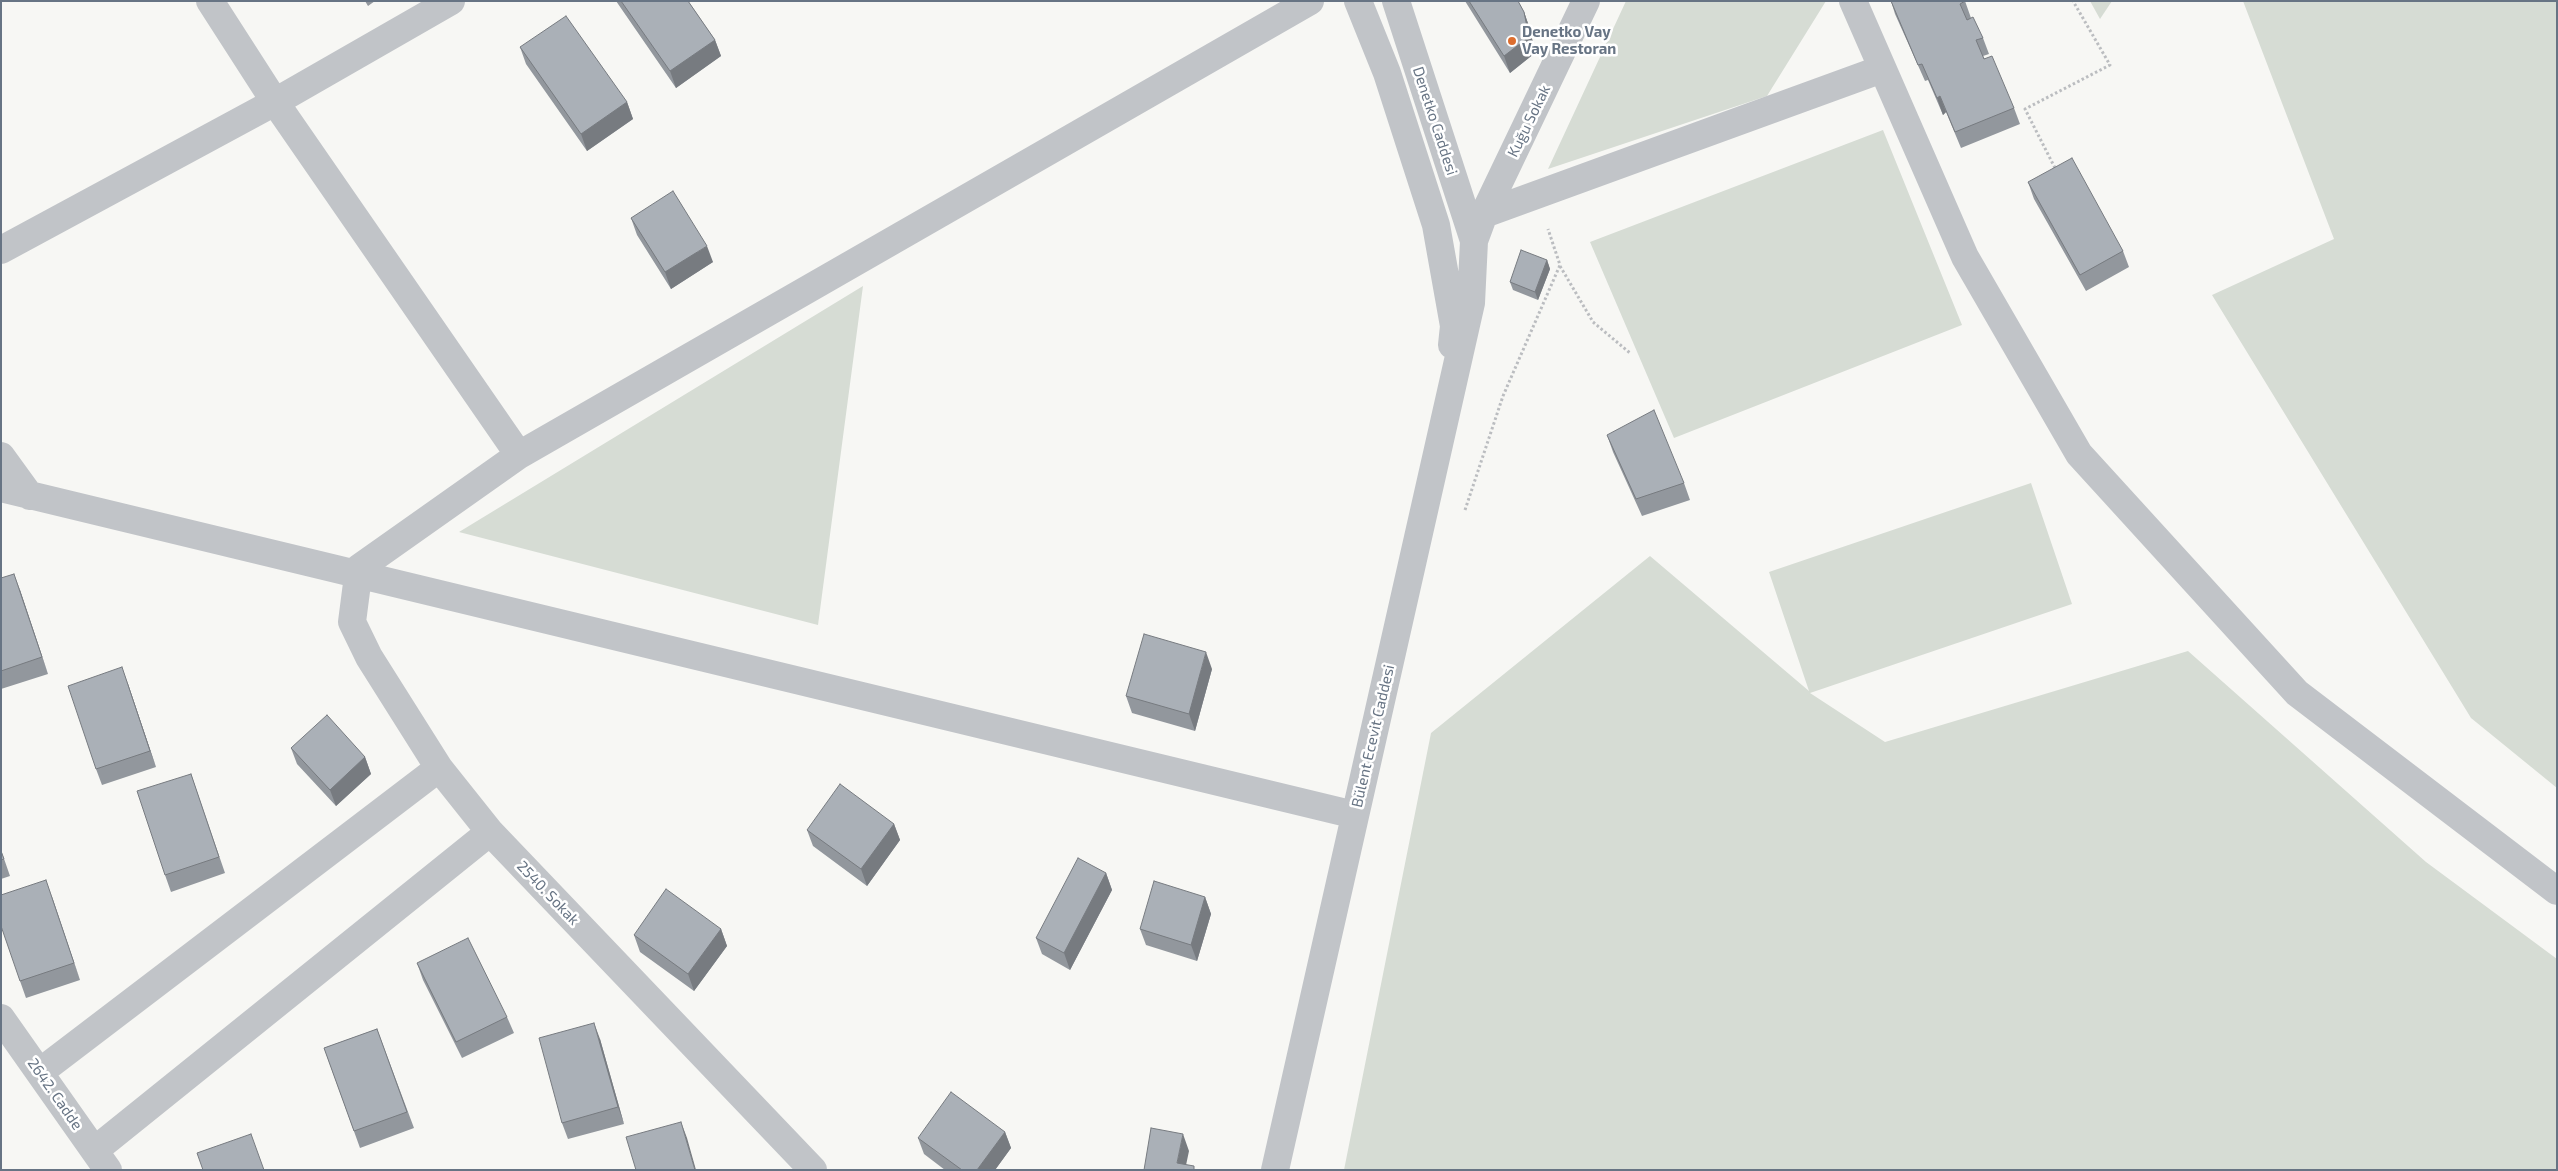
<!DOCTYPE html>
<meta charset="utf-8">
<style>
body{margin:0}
#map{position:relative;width:2558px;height:1171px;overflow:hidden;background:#f7f7f4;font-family:"Exo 2",sans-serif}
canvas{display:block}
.frame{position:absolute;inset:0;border:2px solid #677484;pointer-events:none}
</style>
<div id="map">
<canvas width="2558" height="1171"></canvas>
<div class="frame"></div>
</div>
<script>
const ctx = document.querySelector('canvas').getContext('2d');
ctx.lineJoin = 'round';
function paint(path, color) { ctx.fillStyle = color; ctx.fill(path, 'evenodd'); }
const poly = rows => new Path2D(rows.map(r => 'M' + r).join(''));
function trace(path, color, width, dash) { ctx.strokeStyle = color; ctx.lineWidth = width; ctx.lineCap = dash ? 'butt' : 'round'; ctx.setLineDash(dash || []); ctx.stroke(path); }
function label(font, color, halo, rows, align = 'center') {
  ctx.font = font + ' "Exo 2",sans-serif'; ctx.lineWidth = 5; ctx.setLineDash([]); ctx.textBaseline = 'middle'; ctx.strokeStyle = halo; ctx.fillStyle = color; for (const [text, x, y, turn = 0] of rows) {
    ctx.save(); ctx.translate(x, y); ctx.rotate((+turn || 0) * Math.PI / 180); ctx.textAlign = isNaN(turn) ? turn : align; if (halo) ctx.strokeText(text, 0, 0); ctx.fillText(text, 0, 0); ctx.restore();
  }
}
const green = poly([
 [1626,1,1826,1,1767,96,1548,169],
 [2090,1,2112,1,2100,19],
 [2243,1,2557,1,2557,788,2471,718,2212,295,2334,239],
 [1883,130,1962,325,1674,438,1590,242],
 [863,286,818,625,459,532],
 [2031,483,2072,604,1810,693,1885,742,2188,651,2426,862,2557,959,2557,1170,1344,1170,1431,733,1650,556,1809,691,1769,572]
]);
const path = poly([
 [2055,168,2025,109,2110,65,2073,1],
 [1560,266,1593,322,1630,353],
 [1465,510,1503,396,1560,265,1548,229]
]);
const street = poly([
 [210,1,275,102,451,1],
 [1358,1,1387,73,1436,225,1454,326,1452,345],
 [1396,1,1474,241],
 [1853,1,1965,257,2079,454,2297,693,2557,891],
 [1484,214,1882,69],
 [1,250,275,102,519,455],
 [1,456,30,496],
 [1,488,1355,815],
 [1,1018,108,1170],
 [40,1072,439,768],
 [95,1150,490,832],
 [813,1170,490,832,439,768,369,657,352,622,359,568,519,455,1310,1],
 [1275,1170,1471,303,1474,241,1484,214,1586,1]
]);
const wall = poly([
 [365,1,375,1,368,6],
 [616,1,688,1,715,40,721,56,676,88],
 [1465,1,1518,1,1524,12,1530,29,1535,53,1510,73],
 [1891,1,1965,1,1971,18,1983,38,1989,54,1983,56,2014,108,2020,124,1961,148,1946,112,1943,115,1928,80,1925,81,1895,14],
 [520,47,627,102,633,119,587,151,526,64],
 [2028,182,2123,251,2129,267,2086,291,2034,199],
 [631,218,713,262,671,289,637,235],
 [1547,260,1550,269,1538,300,1513,290,1510,282],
 [1607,435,1684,483,1690,500,1642,516,1613,452],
 [1,578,20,590,48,674,1,689],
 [1212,669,1195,731,1132,713,1126,696],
 [128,684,156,767,102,785,96,769],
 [291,748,365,757,371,774,336,806,297,764],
 [191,774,225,873,171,892,165,875],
 [894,824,900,840,867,886,813,846,807,830],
 [1,850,10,876,1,879],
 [1106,873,1112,890,1070,970,1042,954,1036,938],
 [52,897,80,980,26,998,20,981],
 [1205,897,1211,914,1197,961,1146,945,1140,929],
 [721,929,727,946,694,991,640,952,634,935],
 [417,963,507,1017,514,1033,462,1058,423,980],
 [377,1029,414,1128,360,1148,324,1048],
 [600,1039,624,1124,568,1139,562,1123],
 [1005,1132,1011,1148,995,1170,945,1170,924,1154,918,1138]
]);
const shadedWall = poly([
 [1524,12,1530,29,1535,53,1510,73,1504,56],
 [715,40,721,56,676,88,670,71],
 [1940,96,1946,112,1943,115,1937,98],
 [627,102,633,119,587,151,581,134],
 [707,246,713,262,671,289,665,272],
 [1547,260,1550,269,1538,300,1535,292],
 [14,574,20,590,48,674,42,657],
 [1206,652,1212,669,1195,731,1189,714],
 [122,667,128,684,156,767,150,751],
 [365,757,371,774,336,806,330,790],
 [894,824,900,840,867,886,861,869],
 [1106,873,1112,890,1070,970,1064,953],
 [46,880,52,897,80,980,74,963],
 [1205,897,1211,914,1197,961,1191,945],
 [721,929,727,946,694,991,688,974],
 [594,1023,600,1039,624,1124,618,1107],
 [681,1122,687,1138,696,1170,695,1170],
 [1005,1132,1011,1148,995,1170,977,1170],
 [1183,1134,1189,1151,1185,1170,1177,1163]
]);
const building = poly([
 [621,1,688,1,715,40,670,71,621,1],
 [1469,1,1518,1,1524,12,1529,37,1504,56,1469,1],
 [1891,1,1965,1,1960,4,1967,20,1973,17,1983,38,1976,40,1984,59,1992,56,2014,108,1955,132,1940,96,1937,98,1922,64,1918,65,1891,1],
 [566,16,627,102,581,134,520,47,566,16],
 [2072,158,2123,251,2080,275,2028,182,2072,158],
 [673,191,707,246,665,272,631,218,673,191],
 [1521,250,1547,260,1535,292,1510,282,1521,250],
 [1654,410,1684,483,1636,499,1607,435,1654,410],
 [14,574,42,657,1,671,1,578,14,574],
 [1144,634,1206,652,1189,714,1126,696,1144,634],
 [122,667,150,751,96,769,68,686,122,667],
 [327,715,365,757,330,790,291,748,327,715],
 [191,774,219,857,165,875,137,791,191,774],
 [840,784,894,824,861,869,807,830,840,784],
 [1,851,4,859,1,860,1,851],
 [1078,858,1106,873,1064,953,1036,938,1078,858],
 [46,880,74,963,20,981,1,926,1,895,46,880],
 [1154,881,1205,897,1191,945,1140,929,1154,881],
 [666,889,721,929,688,974,634,935,666,889],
 [468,938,507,1017,456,1042,417,963,468,938],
 [594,1023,618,1107,562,1123,539,1038,594,1023],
 [377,1029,407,1112,354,1131,324,1048,377,1029],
 [951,1092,1005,1132,977,1170,962,1170,918,1138,951,1092],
 [681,1122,695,1170,636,1170,626,1137,681,1122],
 [1151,1128,1183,1134,1177,1163,1194,1166,1194,1170,1144,1170,1151,1128],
 [251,1134,264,1170,203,1170,197,1153,251,1134]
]);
const markers = [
 [1512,41,5,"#dd6e2f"]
];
const poiNames = [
 ["Denetko Vay",1522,32],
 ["Vay Restoran",1522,49]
];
const streetNames = [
 ["Denetko Caddesi",1435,121,72],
 ["Kuğu Sokak",1529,121,-64],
 ["Bülent Ecevit Caddesi",1373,736,-77],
 ["2540. Sokak",548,893,46],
 ["2642. Cadde",55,1094,55]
];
paint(green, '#d6dcd4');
trace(path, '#bbbdc0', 3, [2.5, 2.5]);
trace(street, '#c1c4c8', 28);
paint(wall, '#92979d');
paint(shadedWall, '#777b80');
paint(building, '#aab0b7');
trace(building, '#777b80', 1);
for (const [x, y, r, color] of markers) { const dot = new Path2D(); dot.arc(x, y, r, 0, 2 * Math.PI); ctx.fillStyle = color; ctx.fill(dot); trace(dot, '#fff', 2); }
label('bold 15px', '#677484', '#fff', poiNames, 'left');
label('15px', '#677484', '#fff', streetNames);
</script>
